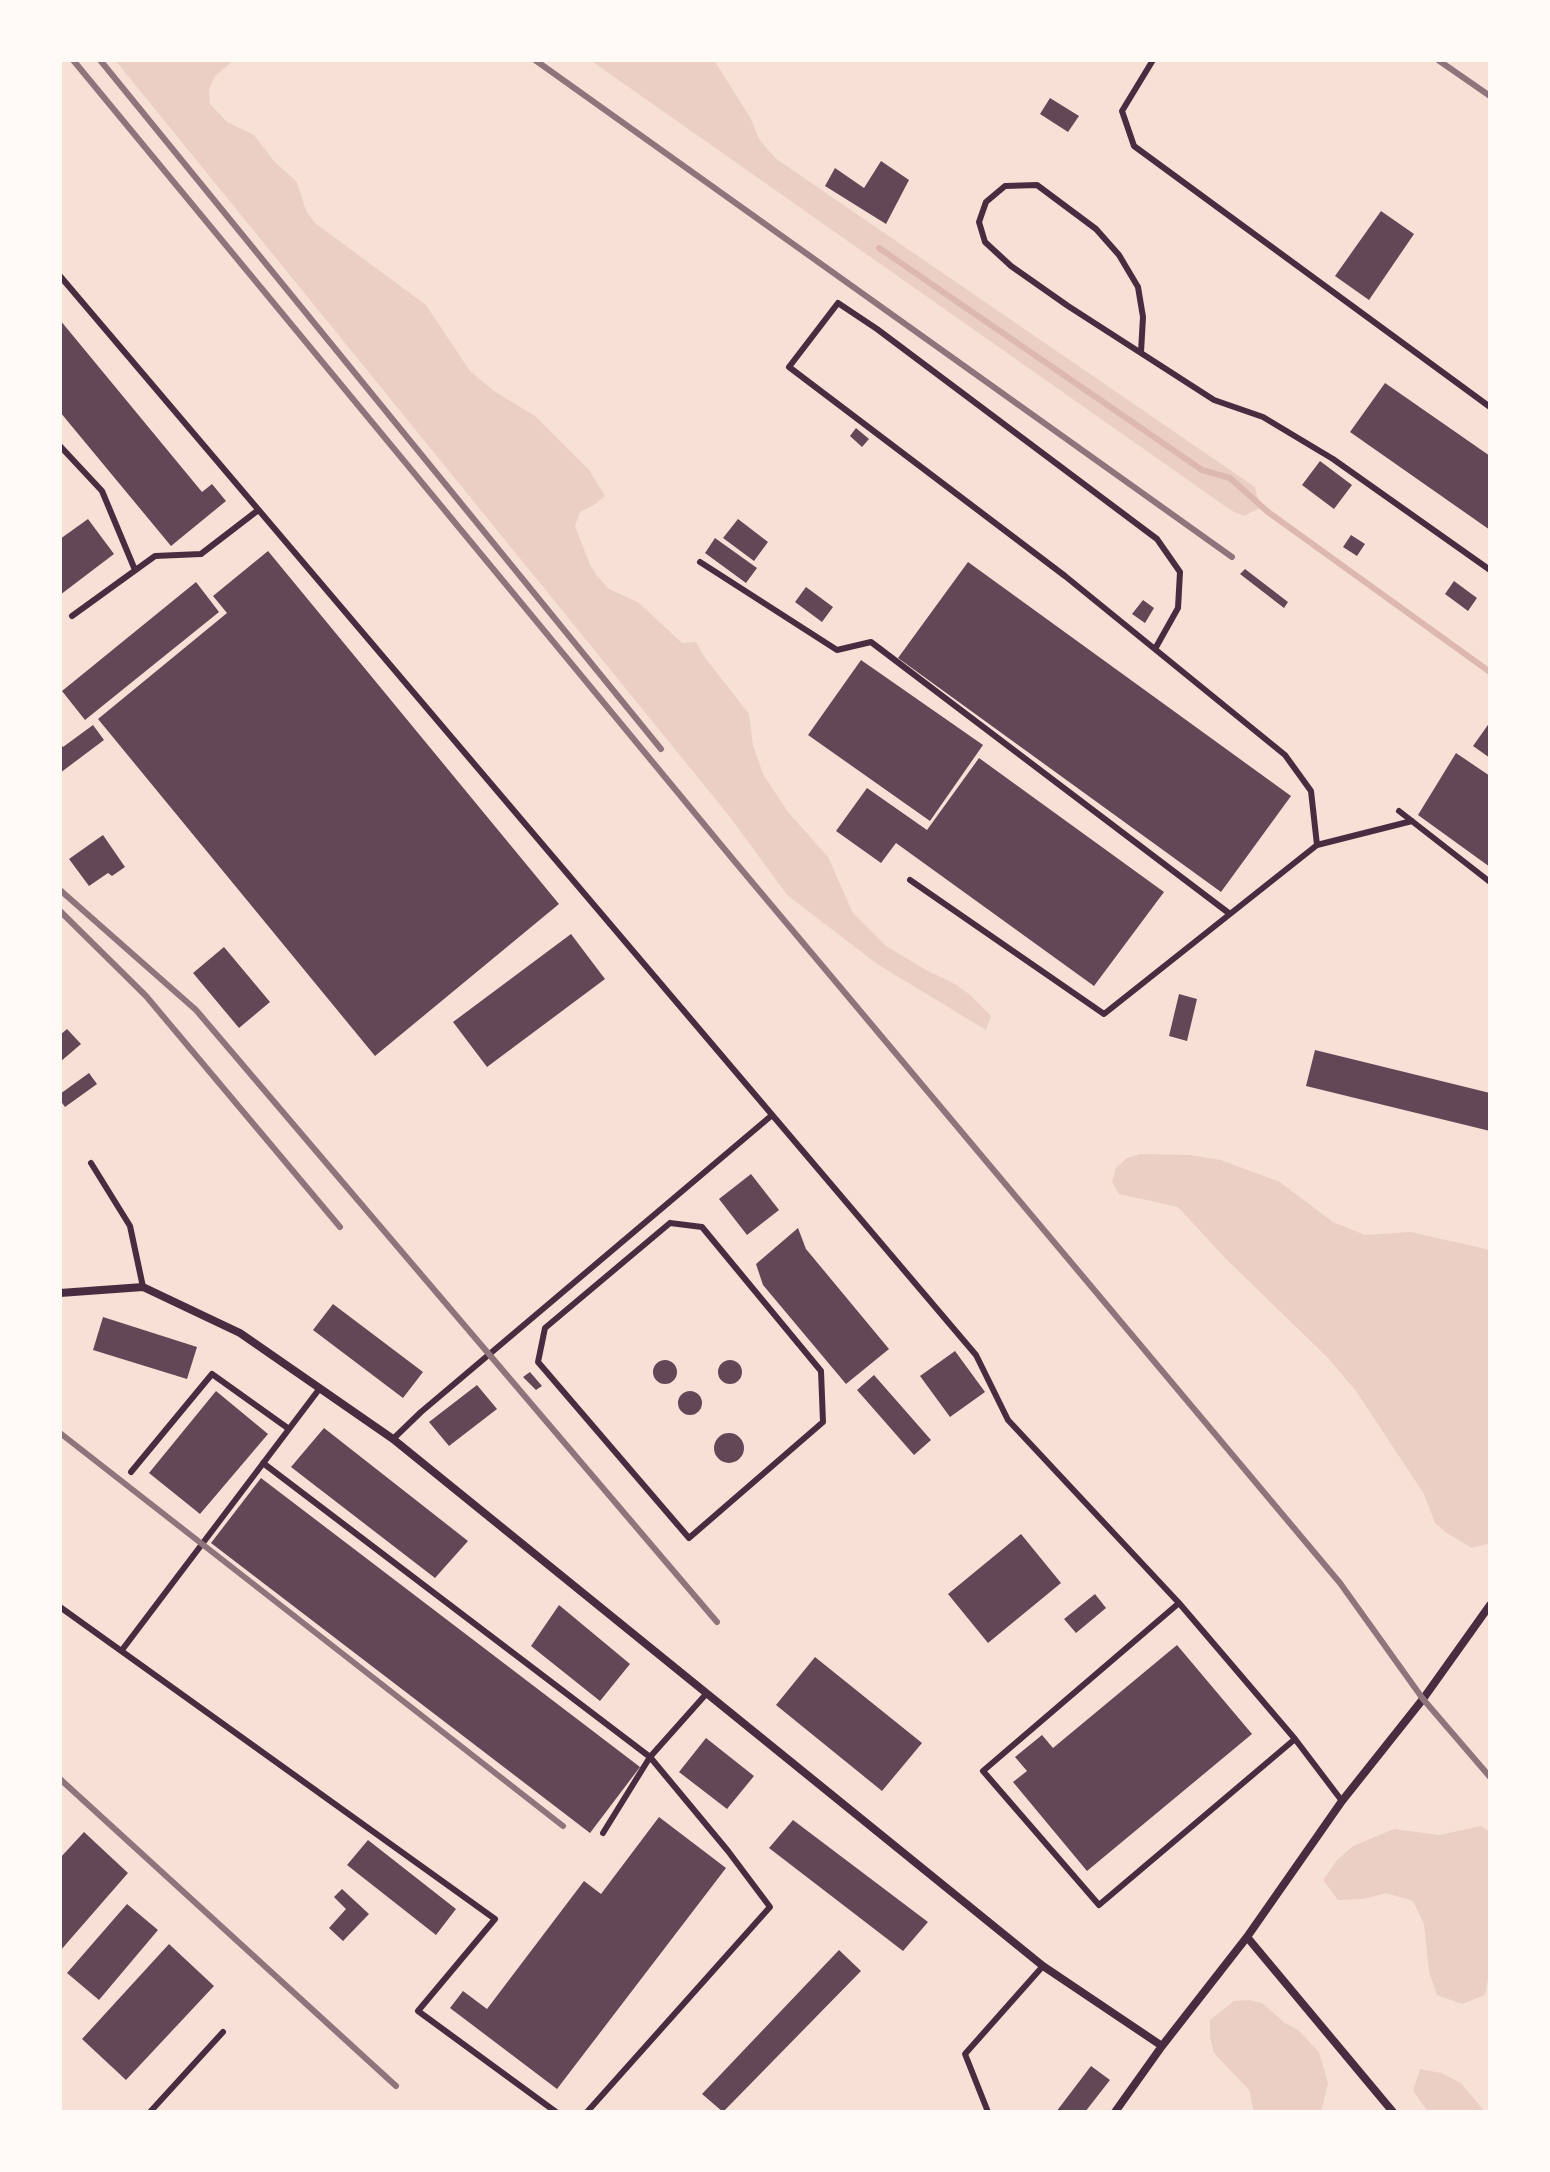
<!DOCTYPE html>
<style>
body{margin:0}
#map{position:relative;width:1550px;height:2172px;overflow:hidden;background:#f7e1d7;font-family:"Libre Baskerville",serif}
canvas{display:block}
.frame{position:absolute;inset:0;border:62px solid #fffaf5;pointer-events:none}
</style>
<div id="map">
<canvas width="1550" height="2172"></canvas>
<div class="frame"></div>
</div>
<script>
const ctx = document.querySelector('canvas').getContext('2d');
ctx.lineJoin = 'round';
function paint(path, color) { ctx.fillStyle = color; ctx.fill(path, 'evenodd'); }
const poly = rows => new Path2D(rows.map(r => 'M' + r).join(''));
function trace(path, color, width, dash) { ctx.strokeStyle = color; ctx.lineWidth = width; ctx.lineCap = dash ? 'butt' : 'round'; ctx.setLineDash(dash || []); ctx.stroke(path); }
const green = poly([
 [115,60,234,60,215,76,209,89,210,104,227,122,254,135,274,161,297,182,306,211,315,223,426,305,470,371,494,391,535,416,589,470,605,496,594,505,580,512,575,526,590,565,598,577,609,589,638,602,682,643,696,642,703,655,749,714,753,745,763,774,788,812,828,857,853,913,886,946,926,970,955,984,969,994,991,1016,986,1030,877,964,787,895,730,817],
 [590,60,714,60,751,119,759,139,775,158,1255,487,1260,508,1244,516,1232,511],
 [1141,1154,1190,1155,1221,1160,1280,1182,1333,1222,1365,1235,1411,1232,1490,1250,1490,1543,1472,1548,1445,1532,1435,1523,1424,1494,1356,1391,1328,1358,1225,1258,1178,1207,1119,1194,1112,1182,1116,1168,1127,1158],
 [1481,1826,1490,1832,1490,1970,1485,1995,1462,2004,1437,1995,1429,1972,1424,1924,1413,1901,1386,1893,1363,1899,1338,1900,1323,1880,1337,1860,1353,1846,1394,1829,1439,1835],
 [1249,2000,1262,2003,1285,2023,1298,2030,1319,2052,1328,2083,1321,2112,1254,2112,1249,2090,1214,2053,1210,2037,1210,2020,1234,2001],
 [1420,2069,1441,2073,1461,2083,1485,2112,1428,2112,1413,2091]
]);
const stream = poly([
 [879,248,1202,470,1230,478,1268,512,1490,672]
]);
const building = poly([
 [1050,98,1079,116,1068,132,1040,114],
 [881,161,909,180,886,224,825,186,835,168,864,188],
 [1381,211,1414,234,1369,300,1335,276],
 [60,320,202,492,212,484,226,501,171,546,60,412],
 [1385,383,1490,456,1490,530,1350,432],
 [856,428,869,439,862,447,850,436],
 [1320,461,1352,485,1334,509,1302,485],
 [88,519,114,554,60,595,60,539],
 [738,519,768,542,754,561,723,538],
 [1351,535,1365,544,1357,556,1343,547],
 [715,538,757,568,746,583,705,553],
 [268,551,559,904,375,1056,98,719,227,613,213,596],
 [968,562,1291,796,1221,892,898,658],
 [1245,569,1288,602,1284,608,1240,574],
 [1454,581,1477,598,1468,611,1445,594],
 [196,582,219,612,85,720,62,691],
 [806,587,833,607,822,622,795,602],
 [1143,600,1154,608,1145,623,1132,614],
 [861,660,983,745,930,821,808,735],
 [1490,722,1490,758,1473,746],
 [93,725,104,740,60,773,60,743,63,747],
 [1456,753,1490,776,1490,867,1418,815],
 [979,758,1164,892,1094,986,896,843,881,863,836,831,867,788,927,830],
 [103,835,125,867,112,876,108,873,89,886,69,859],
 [571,934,605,979,487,1067,453,1022],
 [224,947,270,1002,239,1028,193,973],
 [1179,994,1197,999,1187,1041,1169,1036],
 [67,1029,81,1044,60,1062,60,1035],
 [1315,1050,1490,1093,1490,1131,1306,1086],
 [89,1073,97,1084,65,1107,60,1100,60,1094],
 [751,1174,779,1210,747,1235,719,1199],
 [798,1228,806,1249,889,1349,846,1384,763,1285,756,1264],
 [333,1304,423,1372,403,1398,313,1330],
 [103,1317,197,1347,187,1379,93,1350],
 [955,1351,985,1392,950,1417,920,1376],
 '653 1372a12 12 0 1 1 24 0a12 12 0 1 1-24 0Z',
 '718 1372a12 12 0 1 1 24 0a12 12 0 1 1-24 0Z',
 [530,1372,542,1386,536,1390,523,1377],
 [874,1375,931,1440,914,1455,857,1390],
 [477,1385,497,1409,449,1446,429,1422],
 '678 1403a12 12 0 1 1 24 0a12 12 0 1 1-24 0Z',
 [216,1391,268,1434,200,1514,149,1473],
 [324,1428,468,1541,435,1578,291,1467],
 '714 1448a15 15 0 1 1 30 0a15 15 0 1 1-30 0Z',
 [261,1478,640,1767,590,1833,211,1543],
 [1021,1534,1061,1583,988,1643,948,1594],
 [1095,1594,1106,1608,1076,1633,1064,1619],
 [559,1605,630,1664,600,1701,531,1646],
 [1177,1645,1252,1734,1087,1871,1013,1782,1027,1771,1015,1757,1042,1735,1053,1748],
 [815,1657,922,1743,882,1791,776,1705],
 [706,1738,754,1776,727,1809,679,1772],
 [659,1817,726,1868,557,2089,450,2008,463,1991,487,2009,584,1881,601,1894],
 [793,1820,928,1922,903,1951,769,1848],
 [84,1832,128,1873,60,1951,60,1858],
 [368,1840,456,1909,436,1935,347,1865],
 [342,1889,369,1914,343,1941,329,1928,346,1909,334,1897],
 [127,1904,158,1930,99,2000,67,1973],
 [169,1944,214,1986,126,2080,82,2039],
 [839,1950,861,1971,723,2112,702,2094],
 [1091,2066,1110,2080,1085,2112,1056,2112]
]);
const service = poly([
 [1153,60,1122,111,1134,146,1490,407],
 [60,276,976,1355,1008,1420,1179,1603],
 [1141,352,1143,317,1138,287,1119,255,1096,229,1037,185,1005,186,986,202,979,222,985,242,1011,266,1068,306,1214,400,1263,417,1333,459,1490,570],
 [60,446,102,491,135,570],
 [700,562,837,650,871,642,1230,914],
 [72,616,155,556,201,554,257,511],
 [1155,649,1178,608,1180,572,1157,539,877,329,838,303,789,367,1065,576,1285,755,1311,791,1317,845],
 [1399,811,1490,882],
 [910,880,1104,1014,1317,845,1412,821],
 [91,1163,130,1226,143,1287],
 [670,1223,702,1227,821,1371,823,1422,689,1538,538,1362,545,1328,670,1223],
 [393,1439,421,1412,771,1116],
 [263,1463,650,1757,728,1851,770,1907,587,2112],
 [131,1472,212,1374,289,1429],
 [60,1607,495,1919,418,2011,556,2112],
 [122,1650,320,1388],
 [1295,1739,1099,1905,983,1771,1179,1603,1295,1739,1342,1801],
 [603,1833,650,1757,707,1693],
 [150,2112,223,2032],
 [988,2112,965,2054,1043,1966]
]);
const minor = poly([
 [60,1293,143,1287,240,1333,393,1439,1043,1966,1162,2046],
 [1247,1937,1393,2112],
 [1115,2112,1162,2046,1247,1937,1342,1801,1423,1699,1490,1605]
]);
const rail = poly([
 [73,60,731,857,1340,1583,1423,1699,1490,1777],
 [100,60,661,749],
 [535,60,1232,557],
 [1438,60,1490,96],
 [60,890,196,1010,717,1622],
 [60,911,146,996,340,1227],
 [60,1433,563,1826],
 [60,1779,396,2086]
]);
paint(green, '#ebcfc5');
trace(stream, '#dcb8b0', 6);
paint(building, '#644757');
trace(service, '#4a2c40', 6);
trace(minor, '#4a2c40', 8);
trace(rail, '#8f747c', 6);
</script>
